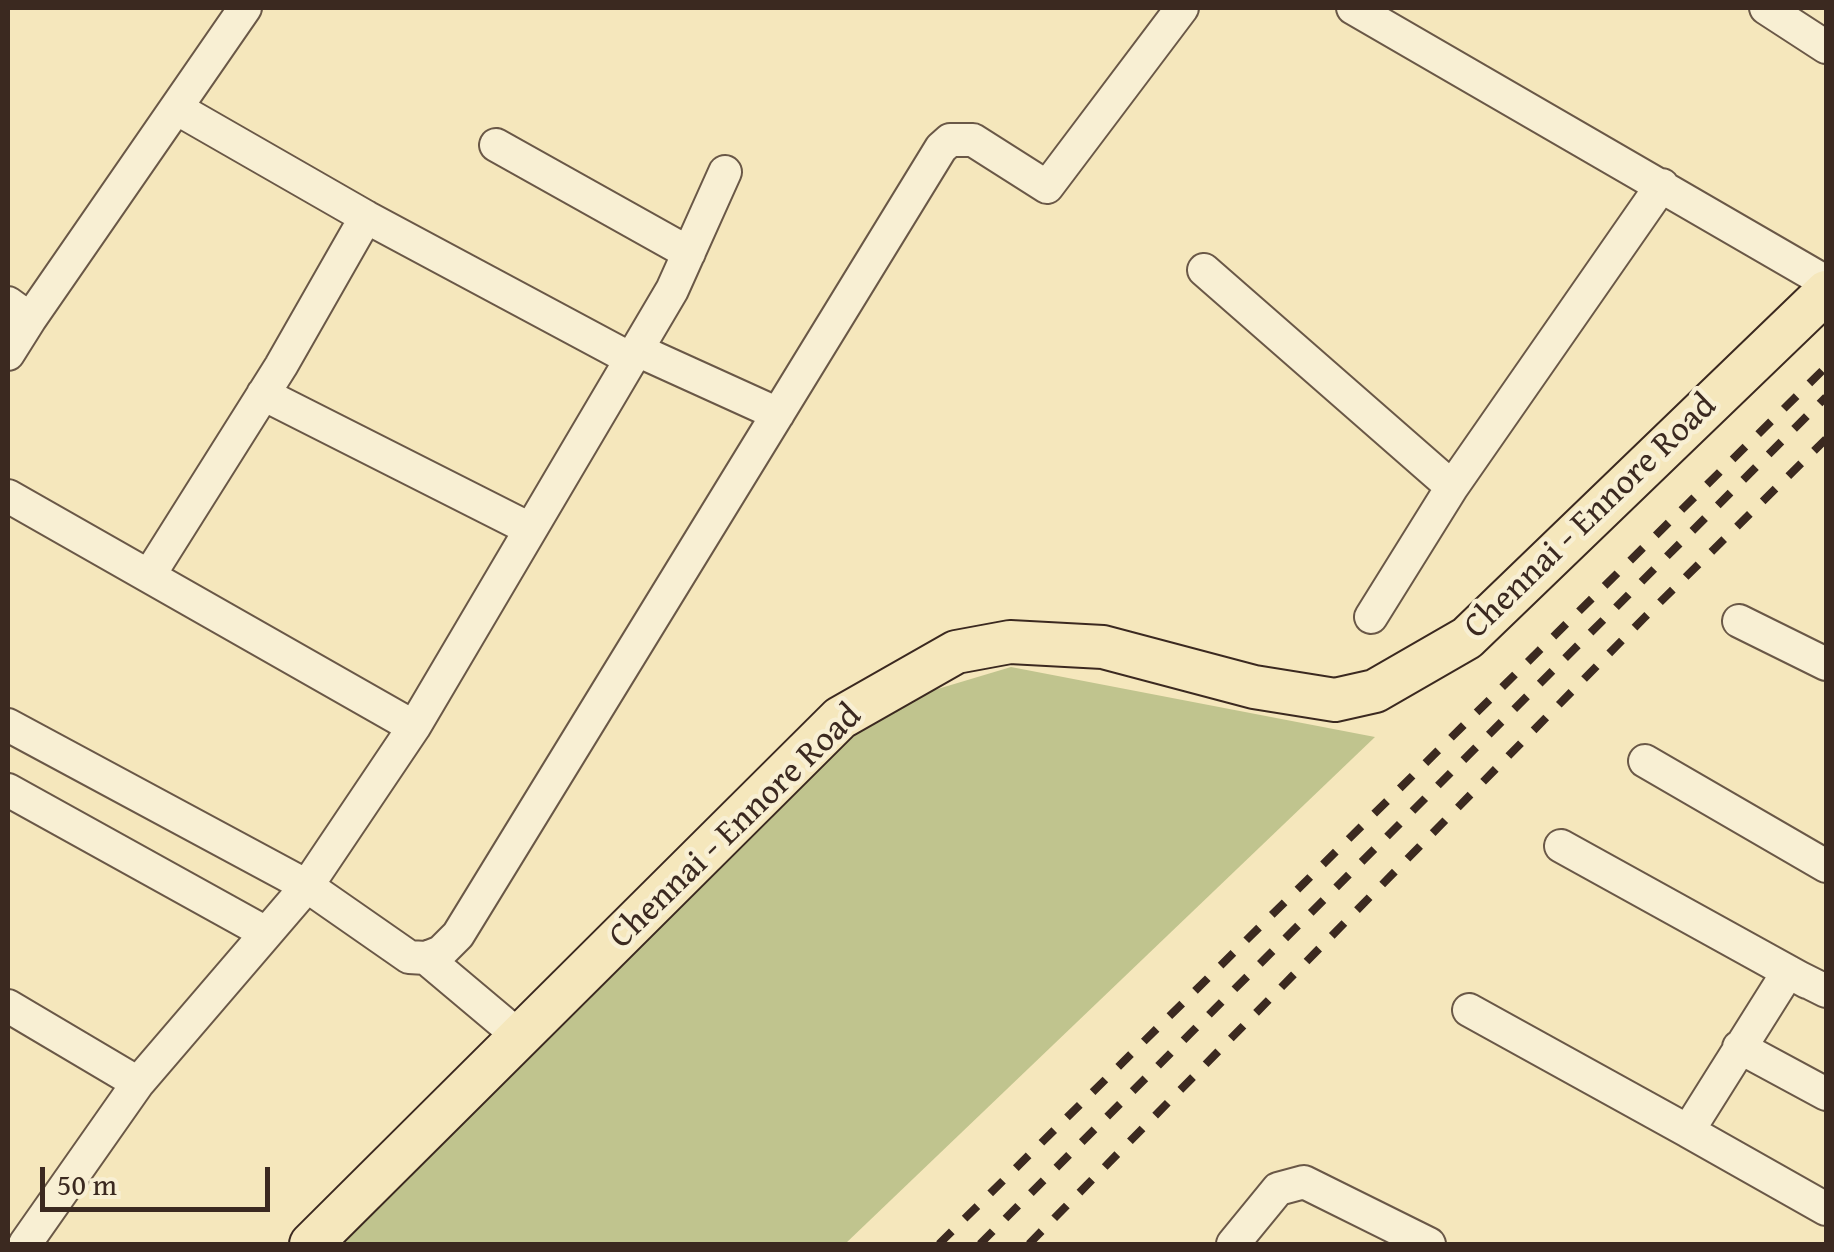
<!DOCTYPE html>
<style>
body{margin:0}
#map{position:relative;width:1834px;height:1252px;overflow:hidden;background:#f5e7bc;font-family:"Gentium Book Plus",serif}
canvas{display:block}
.frame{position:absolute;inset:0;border:10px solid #3b2920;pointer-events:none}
.scale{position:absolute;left:40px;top:1167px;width:230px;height:45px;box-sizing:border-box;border:5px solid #3b2920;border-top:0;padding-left:12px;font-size:30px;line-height:35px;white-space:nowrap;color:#3b2920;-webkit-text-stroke:8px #f8efd3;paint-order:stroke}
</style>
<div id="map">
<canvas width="1834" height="1252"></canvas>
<div class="frame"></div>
<div class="scale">50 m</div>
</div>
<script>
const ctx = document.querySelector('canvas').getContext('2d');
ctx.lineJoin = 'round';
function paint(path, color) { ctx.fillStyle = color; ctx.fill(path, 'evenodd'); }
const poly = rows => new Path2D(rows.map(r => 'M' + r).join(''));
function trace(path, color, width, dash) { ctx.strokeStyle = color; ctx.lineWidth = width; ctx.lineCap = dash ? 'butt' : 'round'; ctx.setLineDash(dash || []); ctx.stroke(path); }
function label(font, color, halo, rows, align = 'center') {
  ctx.font = font + ' "Gentium Book Plus",serif'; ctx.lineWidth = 9; ctx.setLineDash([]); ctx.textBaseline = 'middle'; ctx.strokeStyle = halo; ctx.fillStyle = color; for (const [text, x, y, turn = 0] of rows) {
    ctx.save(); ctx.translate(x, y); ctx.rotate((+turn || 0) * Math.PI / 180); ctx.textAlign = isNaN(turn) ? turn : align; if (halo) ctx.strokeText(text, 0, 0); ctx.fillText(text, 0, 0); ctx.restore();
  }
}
const green = poly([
 [1011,667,1375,737,845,1244,339,1244,864,711]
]);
const minor = poly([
 [1353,8,1826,282],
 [1766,8,1826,47],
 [176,108,366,217,631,359],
 [496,145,689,253],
 [1204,270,1452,487],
 [8,303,30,319,245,8],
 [637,350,778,414],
 [8,354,30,319],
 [263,394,528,528],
 [8,496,414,727],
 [150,574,281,366,366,217],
 [1371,617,1452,487,1662,185],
 [1739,621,1826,664],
 [8,725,307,886,409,957,426,958,441,952,458,935,941,148,950,140,973,140,1047,187,1182,8],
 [1645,761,1826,866],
 [8,790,266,933],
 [1561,846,1807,982],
 [426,958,520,1037],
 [1826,991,1788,972,1688,1131,1826,1209],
 [8,1006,138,1083],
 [1469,1010,1688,1131],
 [1739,1047,1826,1094],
 [25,1244,138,1083,307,886,414,727,672,290,725,172],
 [1233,1244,1278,1189,1304,1182,1429,1244]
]);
const major = poly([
 [311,1244,840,718,956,652,1010,642,1103,647,1254,687,1335,700,1375,691,1467,638,1826,292]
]);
const rail = poly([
 [939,1244,1826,367],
 [980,1244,1826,397],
 [1029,1244,1644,618,1826,439]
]);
const streetNames = [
 ["Chennai - Ennore Road",1591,517,-44],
 ["Chennai - Ennore Road",736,827,-44]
];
paint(green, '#c0c48e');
trace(minor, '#6a5847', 36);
trace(major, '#3b2920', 46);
trace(minor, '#f8efd3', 32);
trace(major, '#f5e7bc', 42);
trace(rail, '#3b2920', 8, [18, 18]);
label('35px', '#3b2920', '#f8efd3', streetNames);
</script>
